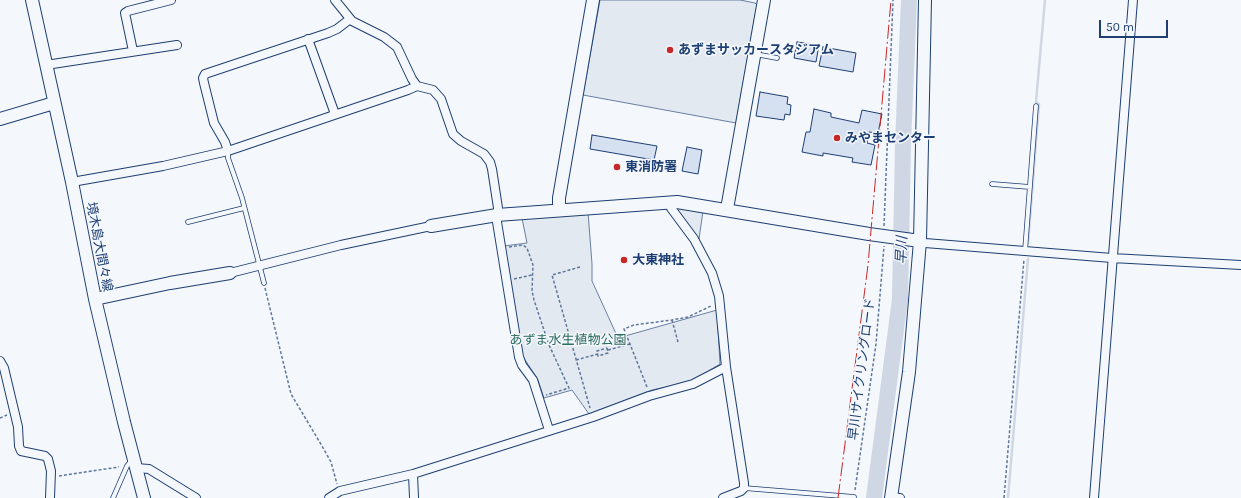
<!DOCTYPE html>
<meta charset="utf-8">
<style>
body{margin:0}
#map{position:relative;width:1241px;height:498px;overflow:hidden;background:#f4f7fb;font-family:Karla,sans-serif}
canvas{display:block}
.scale{position:absolute;left:1099px;top:20px;width:69px;height:18px;box-sizing:border-box;border:2px solid #1d3f73;border-top:0;padding-left:5px;font-size:12px;line-height:14px;white-space:nowrap;color:#1d3f73;-webkit-text-stroke:3px #f4f7fb;paint-order:stroke}
</style>
<div id="map">
<canvas width="1241" height="498"></canvas>
<div class="scale">50 m</div>
</div>
<script>
const ctx = document.querySelector('canvas').getContext('2d');
ctx.lineJoin = 'round';
function paint(path, color) { ctx.fillStyle = color; ctx.fill(path, 'evenodd'); }
const poly = rows => new Path2D(rows.map(r => 'M' + r).join(''));
function trace(path, color, width, dash) { ctx.strokeStyle = color; ctx.lineWidth = width; ctx.lineCap = dash ? 'butt' : 'round'; ctx.setLineDash(dash || []); ctx.stroke(path); }
function label(font, color, halo, rows, align = 'center') {
  ctx.font = font + ' Karla,"Noto Sans JP",sans-serif'; ctx.lineWidth = 3; ctx.setLineDash([]); ctx.textBaseline = 'middle'; ctx.strokeStyle = halo; ctx.fillStyle = color; for (const [text, x, y, turn = 0] of rows) {
    ctx.save(); ctx.translate(x, y); ctx.rotate((+turn || 0) * Math.PI / 180); ctx.textAlign = isNaN(turn) ? turn : align; if (halo) ctx.strokeText(text, 0, 0); ctx.fillText(text, 0, 0); ctx.restore();
  }
}
const green = poly([
 [600,0,740,0,755,3,757,5,736,123,583,95,600,0],
 [678,207,703,211,699,239,676,209,678,207],
 [588,212,592,264,592,281,618,338,717,310,720,364,690,382,652,390,589,414,572,390,544,398,538,380,522,355,504,246,527,243,522,218,588,212]
]);
const stream = poly([
 [1028,244,1039,104,1036,102,1045,0],
 [1008,498,1028,259]
]);
const river = poly([
 [874,498,900,299,903,144,909,0]
]);
const building = poly([
 [797,42,819,45,816,62,794,58,797,42],
 [823,47,856,53,853,72,819,66,823,47],
 [760,92,788,97,787,104,791,105,790,115,785,114,784,120,756,116,760,92],
 [814,109,831,113,831,117,859,123,862,110,882,114,878,133,869,132,867,143,875,145,871,165,852,162,853,158,823,153,823,156,802,152,806,132,810,132,814,109],
 [592,135,657,146,654,160,590,149,592,135],
 [687,147,702,150,698,174,682,171,687,147]
]);
const path = poly([
 [884,226,893,0],
 [509,247,523,245,527,248,533,265,532,291,534,300,549,345,569,388,546,395],
 [580,267,552,275,590,408],
 [514,279,532,275],
 [265,288,291,394,322,446,331,462,337,484],
 [672,320,678,342],
 [607,348,608,353,598,356,597,351,607,348],
 [608,350,630,344],
 [576,360,598,354],
 [647,387,624,329,634,325,672,320,688,317,711,306],
 [0,418,7,415],
 [59,476,119,467],
 [855,490,876,344,884,246],
 [1004,498,1024,259]
]);
const lane = poly([
 [755,54,777,58],
 [228,151,228,158,242,198,264,283],
 [992,184,1030,187],
 [188,222,244,208],
 [1025,251,1036,106],
 [744,488,854,497],
 [113,498,127,466,132,460]
]);
const street = poly([
 [335,0,352,21,384,37,397,47,412,79,417,86,433,90,441,99,453,134,461,141,484,154,490,162,492,169,498,208,497,222,519,357,522,365,533,380,549,430],
 [308,39,335,114],
 [133,51,125,13,128,11,171,0],
 [46,65,177,45],
 [228,151,225,142,214,123,204,83,203,78,205,74,328,33,337,29,350,19],
 [72,182,163,166,228,151,408,90,417,86],
 [668,202,671,208,694,239,712,273,719,296,726,367,744,483,744,488,741,491,723,498],
 [920,241,925,243,1112,258,1241,265],
 [230,273,341,245,431,226],
 [0,361,4,368,18,427,19,446,21,451,45,456,48,459,51,471,50,498],
 [136,468,149,469,196,498],
 [413,474,414,498],
 [891,497,900,498],
 [329,498,340,491,413,474,593,417,649,396,693,384,726,367],
 [1094,498,1133,0]
]);
const secondary = poly([
 [32,0,72,182,95,299,124,422,144,498],
 [0,119,54,103],
 [727,209,764,0],
 [559,210,559,198,593,0],
 [431,226,497,215,677,202,869,234,920,241],
 [95,299,170,283,230,273],
 [891,498,909,372,920,241,925,0]
]);
const power = poly([
 [838,498,868,265,891,0]
]);
const markers = [
 [670,50,4,"#c62828"],
 [837,138,4,"#c62828"],
 [617,167,4,"#c62828"],
 [624,260,4,"#c62828"]
];
const poiNames = [
 ["あずまサッカースタジアム",678,50],
 ["みやまセンター",845,138],
 ["東消防署",625,167],
 ["大東神社",632,260]
];
const streetNames = [
 ["境木島大間々線",99,247,79],
 ["早川サイクリングロード",862,369,-83]
];
const parkNames = [
 ["あずま水生植物公園",568,340]
];
const waterNames = [
 ["早川",902,250,-88]
];
paint(green, '#e3e9f0');
trace(green, '#687fa3', 1);
trace(stream, '#cfd7e4', 2.5);
trace(river, '#cfd7e4', 16);
paint(building, '#d5e0f0');
trace(building, '#1d3f73', 1);
trace(lane, '#1d3f73', 5.5);
trace(street, '#1d3f73', 10);
trace(secondary, '#1d3f73', 14);
trace(path, '#5e769c', 1.5, [3, 2]);
trace(lane, '#f4f7fb', 4);
trace(street, '#f4f7fb', 8);
trace(secondary, '#f4f7fb', 12);
trace(power, '#c62828', 1, [14, 3, 2, 3]);
for (const [x, y, r, color] of markers) { const dot = new Path2D(); dot.arc(x, y, r, 0, 2 * Math.PI); ctx.fillStyle = color; ctx.fill(dot); trace(dot, '#f4f7fb', 1.5); }
label('bold 13px', '#1d3f73', '#f4f7fb', poiNames, 'left');
label('13px', '#1d3f73', '#f4f7fb', streetNames);
label('13px', '#2c6c60', '#f4f7fb', parkNames);
label('italic 14px', '#1d3f73', '#f4f7fb', waterNames);
</script>
